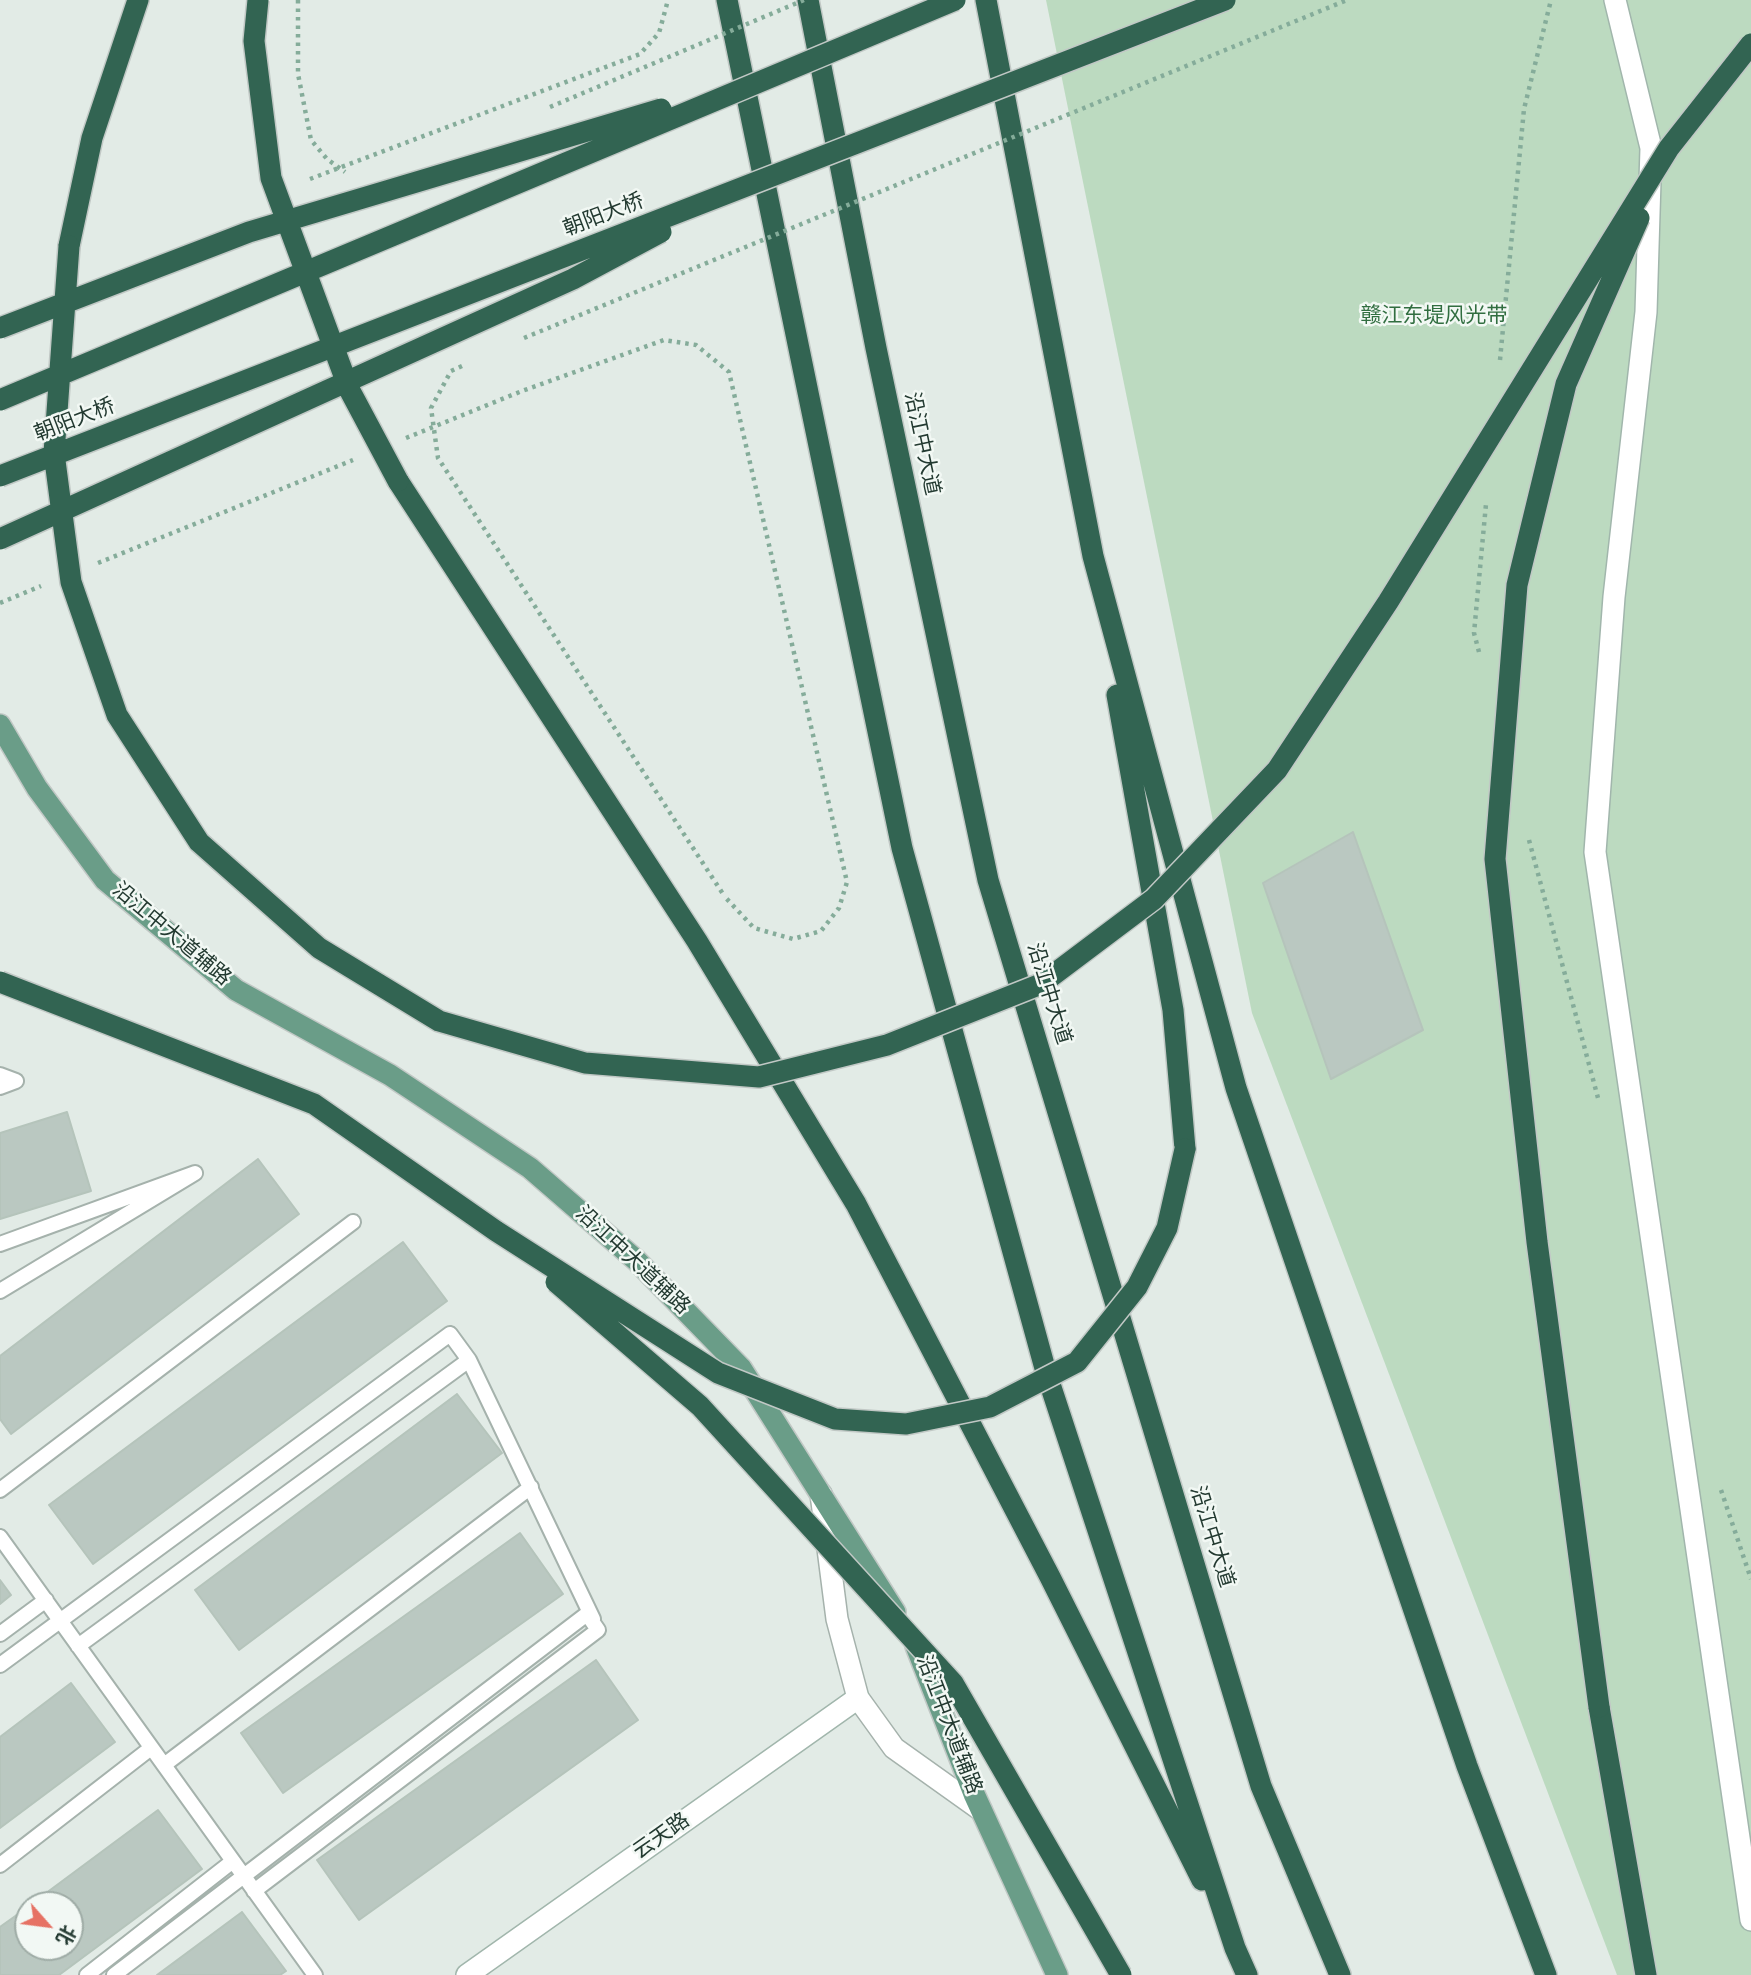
<!DOCTYPE html>
<meta charset="utf-8">
<style>
body{margin:0}
#map{position:relative;width:1751px;height:1975px;overflow:hidden;background:#e2ebe6;font-family:Jost,"Noto Sans SC",sans-serif}
canvas{display:block}
.north{position:absolute;left:14px;top:1891px;width:70px;height:70px;box-sizing:border-box;background:#f2f8f4;border:2px solid #9faca6;border-radius:50%;rotate:118deg;font-size:19px;font-weight:700;line-height:28px;text-align:center;color:#233a31}
.north::after{content:'';display:block;margin:auto;width:24px;height:32px;background:#e67264;clip-path:polygon(50% 0,100% 100%,50% 72%,0 100%)}
</style>
<div id="map">
<canvas width="1751" height="1975"></canvas>
<div class="north">北</div>
</div>
<script>
const ctx = document.querySelector('canvas').getContext('2d');
ctx.lineJoin = 'round';
function paint(path, color) { ctx.fillStyle = color; ctx.fill(path, 'evenodd'); }
const poly = rows => new Path2D(rows.map(r => 'M' + r).join(''));
function trace(path, color, width, dash) { ctx.strokeStyle = color; ctx.lineWidth = width; ctx.lineCap = dash ? 'butt' : 'round'; ctx.setLineDash(dash || []); ctx.stroke(path); }
function label(font, color, halo, rows, align = 'center') {
  ctx.font = font + ' Jost,"Noto Sans SC",sans-serif'; ctx.lineWidth = 5; ctx.setLineDash([]); ctx.textBaseline = 'middle'; ctx.strokeStyle = halo; ctx.fillStyle = color; for (const [text, x, y, turn = 0] of rows) {
    ctx.save(); ctx.translate(x, y); ctx.rotate((+turn || 0) * Math.PI / 180); ctx.textAlign = isNaN(turn) ? turn : align; if (halo) ctx.strokeText(text, 0, 0); ctx.fillText(text, 0, 0); ctx.restore();
  }
}
const green = poly([
 [1046,0,1751,0,1751,1975,1617,1975,1252,1013]
]);
const building = poly([
 [1353,832,1423,1030,1331,1079,1263,883,1353,832],
 [67,1112,91,1191,0,1219,0,1133,67,1112],
 [258,1159,299,1214,11,1434,0,1419,0,1356,258,1159],
 [403,1242,447,1301,93,1564,49,1505,403,1242],
 [457,1394,502,1453,239,1650,195,1590,457,1394],
 [520,1533,563,1594,283,1793,241,1733,520,1533],
 [0,1580,11,1595,0,1604,0,1580],
 [596,1660,638,1720,359,1920,317,1860,596,1660],
 [71,1683,115,1742,0,1828,0,1737,71,1683],
 [158,1810,202,1869,59,1975,0,1975,0,1927,28,1907,28,1947,70,1947,70,1905,30,1905,158,1810],
 [242,1912,286,1971,280,1975,157,1975,242,1912]
]);
const path = poly([
 [310,179,640,54,659,33,668,0],
 [1500,360,1524,109,1551,0],
 [406,438,522,391,664,340,696,345,729,372,847,882,839,908,821,931,793,939,754,928,725,897],
 [98,563,353,460],
 [0,603,41,586],
 [1479,652,1474,633,1486,504],
 [1529,840,1598,1098],
 [1721,1490,1751,1579]
]);
const lane = poly([
 [0,1075,16,1081,0,1087],
 [0,1244,195,1173,0,1291],
 [469,1360,593,1619],
 [0,1490,353,1222],
 [0,1537,315,1975],
 [0,1634,46,1600],
 [0,1665,450,1334,469,1360,78,1646],
 [164,1765,531,1487],
 [0,1865,151,1748],
 [87,1975,233,1861],
 [114,1975,587,1614,598,1630,254,1891]
]);
const street = poly([
 [821,1494,837,1619,858,1698,894,1748,981,1810]
]);
const secondary = poly([
 [1615,0,1651,148,1646,312,1614,597,1595,852,1751,1920],
 [467,1975,858,1698]
]);
const primary = poly([
 [0,725,37,788,105,880,236,990,390,1075,530,1168,636,1260,741,1368,895,1612],
 [916,1646,974,1794,1057,1975]
]);
const highway = poly([
 [727,0,902,848,1046,1372,1235,1948,1247,1975],
 [808,0,876,348,988,880,1261,1786,1340,1975],
 [986,0,1093,556,1236,1088,1467,1766,1546,1975],
 [69,246,92,138,138,0],
 [398,481,697,941,856,1204,1050,1577,1202,1880],
 [1117,695,1173,1010,1185,1149],
 [1599,1707,1646,1975]
]);
const pathBridge = poly([
 [298,0,298,74,311,140,327,159,345,172],
 [550,107,804,0],
 [524,338,1347,0],
 [462,366,451,371,431,408,438,458,725,897]
]);
const highwayBridge = poly([
 [258,0,254,41,271,178,349,389,398,481],
 [69,246,54,453,71,582,117,715,199,842,319,948,439,1021,585,1063,759,1077,887,1045,1041,984,1154,899,1277,770,1388,602,1669,148,1751,44],
 [0,328,249,232,661,109],
 [0,400,955,0],
 [0,476,1225,0],
 [0,539,573,279,661,232],
 [0,982,314,1104,496,1231,718,1373,835,1419,906,1424,990,1407,1077,1362,1137,1287,1167,1228,1185,1149],
 [556,1282,700,1406,953,1683,1121,1975],
 [1599,1707,1537,1242,1495,859,1517,585,1566,384,1639,218]
]);
const streetNames = [
 ["朝阳大桥",604,216,-21],
 ["朝阳大桥",75,421,-21],
 ["沿江中大道",921,444,78],
 ["沿江中大道辅路",171,935,40],
 ["沿江中大道",1048,994,73],
 ["沿江中大道辅路",632,1261,43],
 ["沿江中大道",1211,1537,73],
 ["沿江中大道辅路",948,1725,69],
 ["云天路",662,1837,-35]
];
const parkNames = [
 ["赣江东堤风光带",1434,317]
];
paint(green, '#bcdac0');
paint(building, '#bac8c1');
trace(building, '#b5c4bb', 2);
trace(lane, '#a5b2ac', 18);
trace(street, '#a5b2ac', 24);
trace(secondary, '#a1b6ac', 24);
trace(primary, '#c1c8c5', 24);
trace(highway, '#c1c8c5', 24);
trace(path, '#85ac9a', 4.5, [3.5, 5]);
trace(lane, '#fff', 14);
trace(street, '#fff', 21);
trace(secondary, '#fff', 21);
trace(primary, '#6a9d88', 21);
trace(highway, '#326452', 21);
trace(highwayBridge, '#c1c8c5', 24, []);
trace(pathBridge, '#85ac9a', 4.5, [3.5, 5]);
trace(highwayBridge, '#326452', 21);
label('21px', '#233a31', '#f2f8f4', streetNames);
label('21px', '#316e40', '#f2f8f4', parkNames);
</script>
